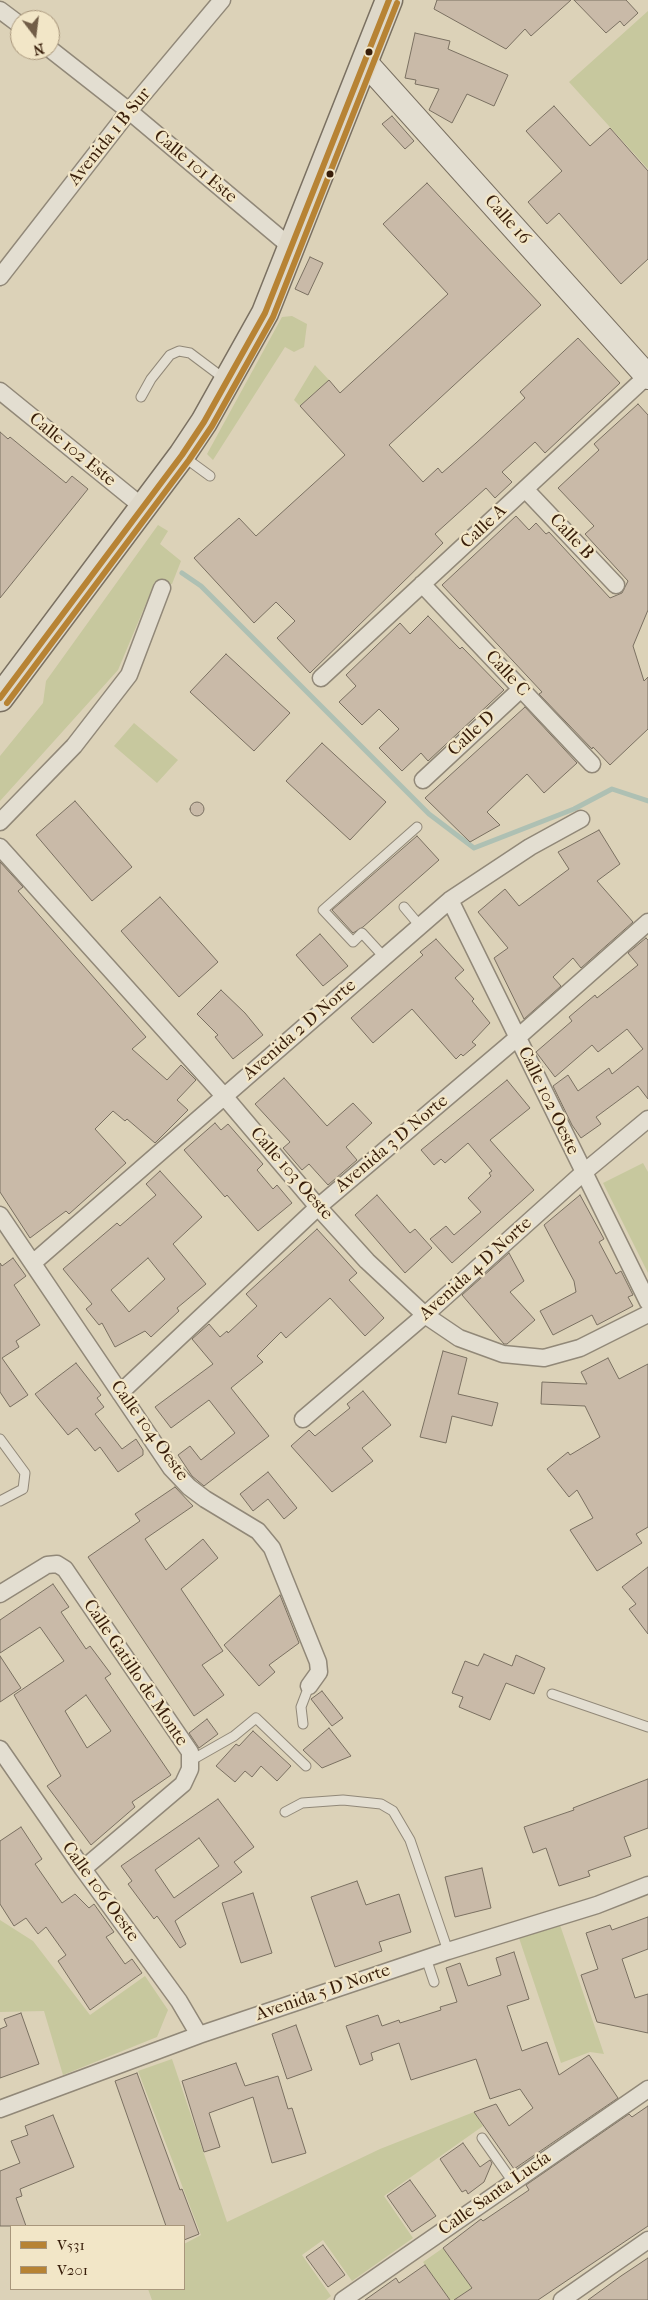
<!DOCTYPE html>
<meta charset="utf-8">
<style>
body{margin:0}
#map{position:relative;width:648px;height:2300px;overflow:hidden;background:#dcd2b8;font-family:"IM FELL French Canon",serif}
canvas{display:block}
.legend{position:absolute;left:10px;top:2225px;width:175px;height:65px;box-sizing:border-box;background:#f2e6c7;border:1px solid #a8967b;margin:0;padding:6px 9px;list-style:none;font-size:15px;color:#381e0a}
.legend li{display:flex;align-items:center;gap:10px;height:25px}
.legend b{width:25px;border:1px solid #a8967b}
.north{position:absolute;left:10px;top:10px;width:50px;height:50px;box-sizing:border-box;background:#f2e6c7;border:1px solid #a8967b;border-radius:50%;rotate:165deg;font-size:14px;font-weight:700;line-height:20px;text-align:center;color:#381e0a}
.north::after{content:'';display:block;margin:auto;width:18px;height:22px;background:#715d47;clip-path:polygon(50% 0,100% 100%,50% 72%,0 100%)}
</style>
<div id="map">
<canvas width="648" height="2300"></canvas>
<ul class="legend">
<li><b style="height:6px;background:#b78334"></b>V531</li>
<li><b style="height:6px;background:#b78334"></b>V201</li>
</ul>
<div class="north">N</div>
</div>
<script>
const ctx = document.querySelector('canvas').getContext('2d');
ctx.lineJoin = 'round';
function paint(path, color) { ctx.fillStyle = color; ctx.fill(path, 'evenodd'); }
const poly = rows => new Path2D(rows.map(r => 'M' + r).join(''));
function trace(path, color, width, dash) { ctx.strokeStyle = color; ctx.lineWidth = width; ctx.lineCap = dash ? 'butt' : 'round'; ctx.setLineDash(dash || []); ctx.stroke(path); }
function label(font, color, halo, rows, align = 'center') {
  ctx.font = font + ' "IM FELL French Canon",serif'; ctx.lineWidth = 4.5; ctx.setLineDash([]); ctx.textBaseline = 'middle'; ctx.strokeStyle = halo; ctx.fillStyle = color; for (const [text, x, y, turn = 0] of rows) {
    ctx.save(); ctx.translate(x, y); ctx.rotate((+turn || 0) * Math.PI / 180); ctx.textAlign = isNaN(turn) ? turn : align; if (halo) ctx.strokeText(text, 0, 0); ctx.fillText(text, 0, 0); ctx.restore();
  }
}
const green = poly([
 [648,11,648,169,569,82],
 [292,316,307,324,304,347,294,352,285,347,213,460,207,454,282,317],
 [315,365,329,380,300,406,294,400],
 [158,525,168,531,160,544,181,561,172,584,155,582,118,670,0,801,0,756,43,703,46,681],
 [134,723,178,760,157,783,114,746],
 [643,1163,648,1172,648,1273,603,1183],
 [0,1920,33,1941,90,2015,145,1976,168,2010,157,2037,63,2075,44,2011,0,2012],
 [560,1925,604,2054,590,2052,561,2063,519,1938],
 [172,2059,227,2222,380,2149,474,2112,483,2126,384,2196,413,2238,352,2281,323,2240,302,2255,331,2296,326,2300,152,2300,148,2289,184,2289,184,2244,201,2235,138,2071],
 [443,2248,472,2288,454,2300,450,2300,423,2262]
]);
const stream = poly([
 [182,573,201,586,429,814,474,848,574,809,612,789,648,801]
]);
const building = poly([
 [437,0,571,0,531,36,525,29,506,49,434,9,437,0],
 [574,0,626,0,638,13,624,26,620,21,606,33,574,0],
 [415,33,450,41,448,49,508,75,494,106,467,94,452,123,429,110,439,89,415,84,416,80,405,78,415,33],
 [554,106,590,146,610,128,648,171,648,259,621,284,559,213,547,224,528,202,562,171,526,131,554,106],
 [392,116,414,141,405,149,382,124,392,116],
 [427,183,541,305,389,445,423,482,438,468,442,473,476,443,525,398,520,392,578,338,620,383,545,453,535,442,502,472,512,482,495,498,486,488,435,534,443,543,310,673,277,638,295,621,276,602,254,623,194,558,239,518,256,536,345,455,300,406,329,380,340,393,448,294,383,224,427,183],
 [310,257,323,263,308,295,295,289,310,257],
 [638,404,648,415,648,610,633,646,644,681,648,677,648,729,610,765,593,747,592,749,539,694,542,692,442,585,516,516,529,530,536,523,546,534,549,532,610,598,622,593,628,581,585,534,594,526,558,488,599,450,594,444,638,404],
 [0,432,8,439,10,437,66,483,72,476,88,489,0,598,0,432],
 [428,616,460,649,462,647,504,690,428,761,421,753,402,771,379,748,399,729,379,709,362,725,339,702,356,686,346,675,400,623,410,634,428,616],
 [226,654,290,713,254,751,190,692,226,654],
 [525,707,577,763,544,793,527,774,487,812,500,825,470,842,425,798,525,707],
 [322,743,386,802,350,840,286,781,322,743],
 [75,801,132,867,92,901,36,835,75,801],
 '190 809a7 7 0 1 1 14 0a7 7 0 1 1-14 0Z',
 [599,830,620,864,597,881,633,922,581,968,573,958,553,977,561,986,524,1019,494,958,508,948,478,912,505,889,519,906,569,869,558,852,599,830],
 [417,836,439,860,363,927,353,933,332,910,417,836],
 [0,862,23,887,18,891,146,1037,132,1049,167,1080,181,1065,196,1080,177,1100,188,1110,155,1143,127,1119,125,1121,113,1111,95,1129,126,1163,69,1214,66,1211,30,1238,0,1192,0,862],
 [160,897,218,962,179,997,121,931,160,897],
 [320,934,348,966,323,986,296,955,320,934],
 [646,938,648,940,648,1099,638,1086,596,1117,601,1124,581,1138,572,1125,553,1086,568,1075,578,1091,609,1068,612,1074,643,1049,627,1029,598,1052,592,1045,555,1077,536,1052,572,1021,569,1017,595,995,597,998,638,965,628,953,646,938],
 [436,939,464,970,455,978,474,999,472,1001,490,1023,472,1042,476,1045,463,1056,461,1054,456,1059,412,1009,373,1043,351,1018,423,955,420,952,436,939],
 [221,990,245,1013,263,1035,233,1059,215,1037,218,1035,197,1014,221,990],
 [284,1078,327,1126,353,1103,372,1123,346,1147,357,1160,328,1185,309,1164,302,1170,283,1148,290,1142,255,1104,284,1078],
 [507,1080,530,1108,490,1140,534,1190,452,1263,430,1239,446,1226,454,1235,481,1212,468,1198,491,1176,489,1173,492,1171,468,1143,445,1163,441,1159,434,1165,421,1150,507,1080],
 [215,1123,221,1130,228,1124,263,1164,257,1170,273,1189,277,1185,292,1203,258,1231,227,1195,225,1197,184,1150,215,1123],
 [160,1171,202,1217,173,1244,206,1284,177,1308,179,1311,151,1337,145,1331,115,1347,102,1323,99,1325,86,1309,92,1304,63,1269,117,1223,120,1226,156,1195,146,1184,160,1171],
 [148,1258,165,1279,129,1312,111,1290,148,1258],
 [377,1195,410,1233,415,1229,432,1248,405,1273,355,1215,377,1195],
 [580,1195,604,1239,599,1242,616,1274,621,1271,633,1295,628,1297,633,1306,597,1325,592,1315,553,1335,540,1311,576,1292,574,1281,544,1225,580,1195],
 [317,1229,357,1273,349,1280,384,1318,365,1336,330,1298,286,1338,281,1332,257,1356,263,1362,231,1388,269,1436,204,1486,192,1476,178,1455,190,1446,201,1460,235,1433,209,1400,171,1428,155,1407,213,1364,192,1339,209,1324,220,1337,227,1331,228,1333,257,1306,246,1294,317,1229],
 [509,1253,524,1281,510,1292,535,1320,507,1344,504,1344,462,1295,509,1253],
 [13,1258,26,1276,14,1285,40,1325,16,1341,19,1347,2,1358,28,1395,10,1407,0,1392,0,1263,2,1266,13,1258],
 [443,1351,467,1358,458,1394,498,1403,492,1426,452,1416,446,1443,420,1437,443,1351],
 [608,1358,619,1379,648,1364,648,1527,636,1534,642,1543,597,1571,570,1530,593,1518,577,1490,569,1497,547,1469,568,1452,570,1455,600,1437,585,1406,541,1404,542,1382,587,1384,581,1372,608,1358],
 [76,1363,101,1395,97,1398,104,1407,95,1414,122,1449,136,1439,143,1450,143,1455,118,1472,100,1447,95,1451,77,1428,68,1435,35,1394,76,1363],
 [363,1391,391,1425,362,1448,373,1461,332,1492,291,1446,309,1430,315,1436,350,1408,347,1404,363,1391],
 [268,1472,297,1508,284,1519,268,1499,253,1511,240,1494,268,1472],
 [175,1487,193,1506,145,1539,166,1570,203,1539,218,1558,181,1589,223,1651,202,1665,224,1695,194,1716,88,1557,140,1521,135,1514,175,1487],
 [648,1567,648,1634,629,1609,636,1604,622,1587,648,1567],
 [53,1584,69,1607,61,1612,86,1649,90,1646,111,1674,105,1678,171,1775,132,1802,135,1807,91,1845,47,1786,61,1776,14,1695,64,1661,40,1627,0,1653,0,1620,53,1584],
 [86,1695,111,1731,87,1748,65,1711,86,1695],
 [280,1595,299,1643,269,1665,275,1672,259,1686,224,1645,280,1595],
 [484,1654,512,1666,516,1655,545,1668,534,1694,506,1683,490,1720,459,1707,463,1697,452,1693,465,1661,478,1666,484,1654],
 [0,1656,21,1688,0,1702,0,1656],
 [322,1691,343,1718,332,1726,311,1699,322,1691],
 [207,1719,218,1734,199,1748,189,1733,207,1719],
 [329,1728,351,1756,322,1768,303,1750,329,1728],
 [253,1731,291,1766,277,1781,261,1766,252,1777,245,1771,235,1782,216,1766,236,1744,239,1746,253,1731],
 [648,1779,648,1828,624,1837,631,1856,588,1871,590,1876,559,1886,546,1848,533,1853,524,1827,574,1810,573,1808,648,1779],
 [218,1799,254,1847,234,1862,242,1872,175,1921,186,1944,180,1948,157,1916,154,1919,128,1884,132,1881,121,1866,218,1799],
 [199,1838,219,1866,174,1898,155,1870,199,1838],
 [21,1827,42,1859,35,1864,62,1903,75,1894,89,1908,94,1904,114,1932,106,1937,125,1964,132,1959,142,1973,90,2010,58,1961,66,1955,46,1927,38,1934,26,1918,14,1926,0,1904,0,1841,21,1827],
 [482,1868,491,1908,455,1917,445,1877,482,1868],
 [357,1881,366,1905,399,1894,411,1932,379,1942,382,1951,335,1967,311,1897,357,1881],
 [253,1893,272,1953,241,1963,222,1903,253,1893],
 [648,1917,648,1949,622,1959,635,1998,648,1994,648,2033,597,2022,581,1975,598,1969,586,1933,610,1925,612,1930,648,1917],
 [514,1952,529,1999,507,2006,522,2051,547,2042,559,2075,589,2055,618,2098,514,2169,474,2112,496,2104,509,2126,533,2108,520,2089,490,2099,476,2059,411,2080,399,2043,371,2053,373,2060,360,2065,346,2026,378,2015,382,2026,399,2020,400,2023,441,2010,440,2007,457,2002,446,1968,460,1963,468,1986,501,1975,496,1958,514,1952],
 [21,2013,39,2064,0,2078,0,2029,7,2026,4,2019,21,2013],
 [296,2025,312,2070,287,2079,272,2034,296,2025],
 [236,2063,245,2086,278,2076,288,2109,292,2108,306,2153,272,2163,253,2097,209,2113,220,2147,204,2152,182,2081,236,2063],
 [137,2073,180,2190,182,2189,199,2234,184,2240,184,2226,166,2226,115,2081,137,2073],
 [648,2106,648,2226,538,2300,454,2300,472,2288,443,2248,481,2219,483,2221,529,2190,526,2185,629,2114,632,2117,648,2106],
 [53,2115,74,2167,20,2189,22,2196,16,2198,26,2226,0,2226,0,2171,20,2163,11,2141,28,2135,25,2126,53,2115],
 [463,2143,480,2167,490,2160,492,2163,484,2182,468,2194,466,2190,462,2192,440,2159,463,2143],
 [410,2180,436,2216,412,2232,387,2196,410,2180],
 [323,2245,345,2275,328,2287,306,2257,323,2245],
 [648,2258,648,2300,588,2300,621,2276,648,2258],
 [425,2265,450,2300,365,2300,396,2278,399,2283,425,2265]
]);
const lane = poly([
 [141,397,151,379,170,355,179,351,190,353,226,380],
 [184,457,210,476],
 [404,907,420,926],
 [384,957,362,933,353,942,323,910,417,827],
 [0,1439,25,1473,23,1489,0,1501],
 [552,1694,648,1727],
 [303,1724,301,1707,309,1686],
 [190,1761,234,1736,256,1718,306,1766],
 [285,1812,302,1803,343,1800,381,1804,393,1811,410,1840,448,1951],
 [426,1958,434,1982],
 [482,2138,513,2182]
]);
const street = poly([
 [0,10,20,25],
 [50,49,129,111,292,248],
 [0,277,129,111,222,0],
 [0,391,144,508],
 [525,489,616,585],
 [422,584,592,764],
 [321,678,647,376],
 [423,780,521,689],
 [0,822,74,746,129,675,162,588],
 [0,847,224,1096,318,1207,367,1261,425,1315,459,1338,503,1354,544,1358,580,1348,648,1314],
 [450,900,648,1302],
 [0,1215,171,1468,189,1487,205,1499,258,1531,272,1548,318,1662,319,1672,309,1686],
 [34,1262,450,900,530,847,581,819],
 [120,1393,318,1207,517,1038,648,922],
 [303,1419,425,1315,583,1173,648,1119],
 [0,1594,47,1565,57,1564,65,1569,190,1752,190,1769,183,1784,83,1869],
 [0,1749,83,1869,179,2001,199,2035],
 [0,2109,199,2035,448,1951,597,1905,648,1885],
 [343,2300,648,2089],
 [562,2300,648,2240]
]);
const secondary = poly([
 [365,62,648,377]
]);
const primary = poly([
 [0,698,182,455,204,422,265,313,389,0]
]);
const bus1 = poly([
 [0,698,182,455,204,422,265,313,389,0]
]);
const bus2 = poly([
 [7,703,189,460,212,426,273,317,397,3]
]);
const markers = [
 [369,52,4.5,"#381e0a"],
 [330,174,4.5,"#381e0a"]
];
const streetNames = [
 ["Avenida 1 B Sur",110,137,-51],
 ["Calle 101 Este",195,167,40],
 ["Calle 16",507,220,48],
 ["Calle 102 Este",72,450,39],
 ["Calle A",484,527,-43],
 ["Calle B",571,537,47],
 ["Calle C",507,674,47],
 ["Calle D",472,734,-43],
 ["Avenida 2 D Norte",300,1030,-41],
 ["Calle 102 Oeste",548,1101,64],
 ["Avenida 3 D Norte",392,1144,-40],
 ["Calle 103 Oeste",291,1174,49],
 ["Avenida 4 D Norte",476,1269,-42],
 ["Calle 104 Oeste",149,1431,54],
 ["Calle Gatillo de Monte",135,1673,56],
 ["Calle 106 Oeste",100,1892,54],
 ["Avenida 5 D Norte",323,1993,-19],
 ["Calle Santa Lucía",495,2194,-35]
];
paint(green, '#c7c89e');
trace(stream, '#aec0b3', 5);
paint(building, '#c9baa8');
trace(building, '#7a7061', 1);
trace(lane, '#918878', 11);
trace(street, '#918878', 19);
trace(secondary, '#7a7061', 26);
trace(primary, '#7a7061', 29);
trace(lane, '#e3ded1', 9);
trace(street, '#e3ded1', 16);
trace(secondary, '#e3ded1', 24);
trace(primary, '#ded8c9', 26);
trace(bus1, '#b78334', 6);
trace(bus2, '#b78334', 6);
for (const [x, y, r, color] of markers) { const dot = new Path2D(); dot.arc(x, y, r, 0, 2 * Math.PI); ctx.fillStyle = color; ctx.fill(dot); trace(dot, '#f2e6c7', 2); }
label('18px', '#381e0a', '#f2e6c7', streetNames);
</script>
